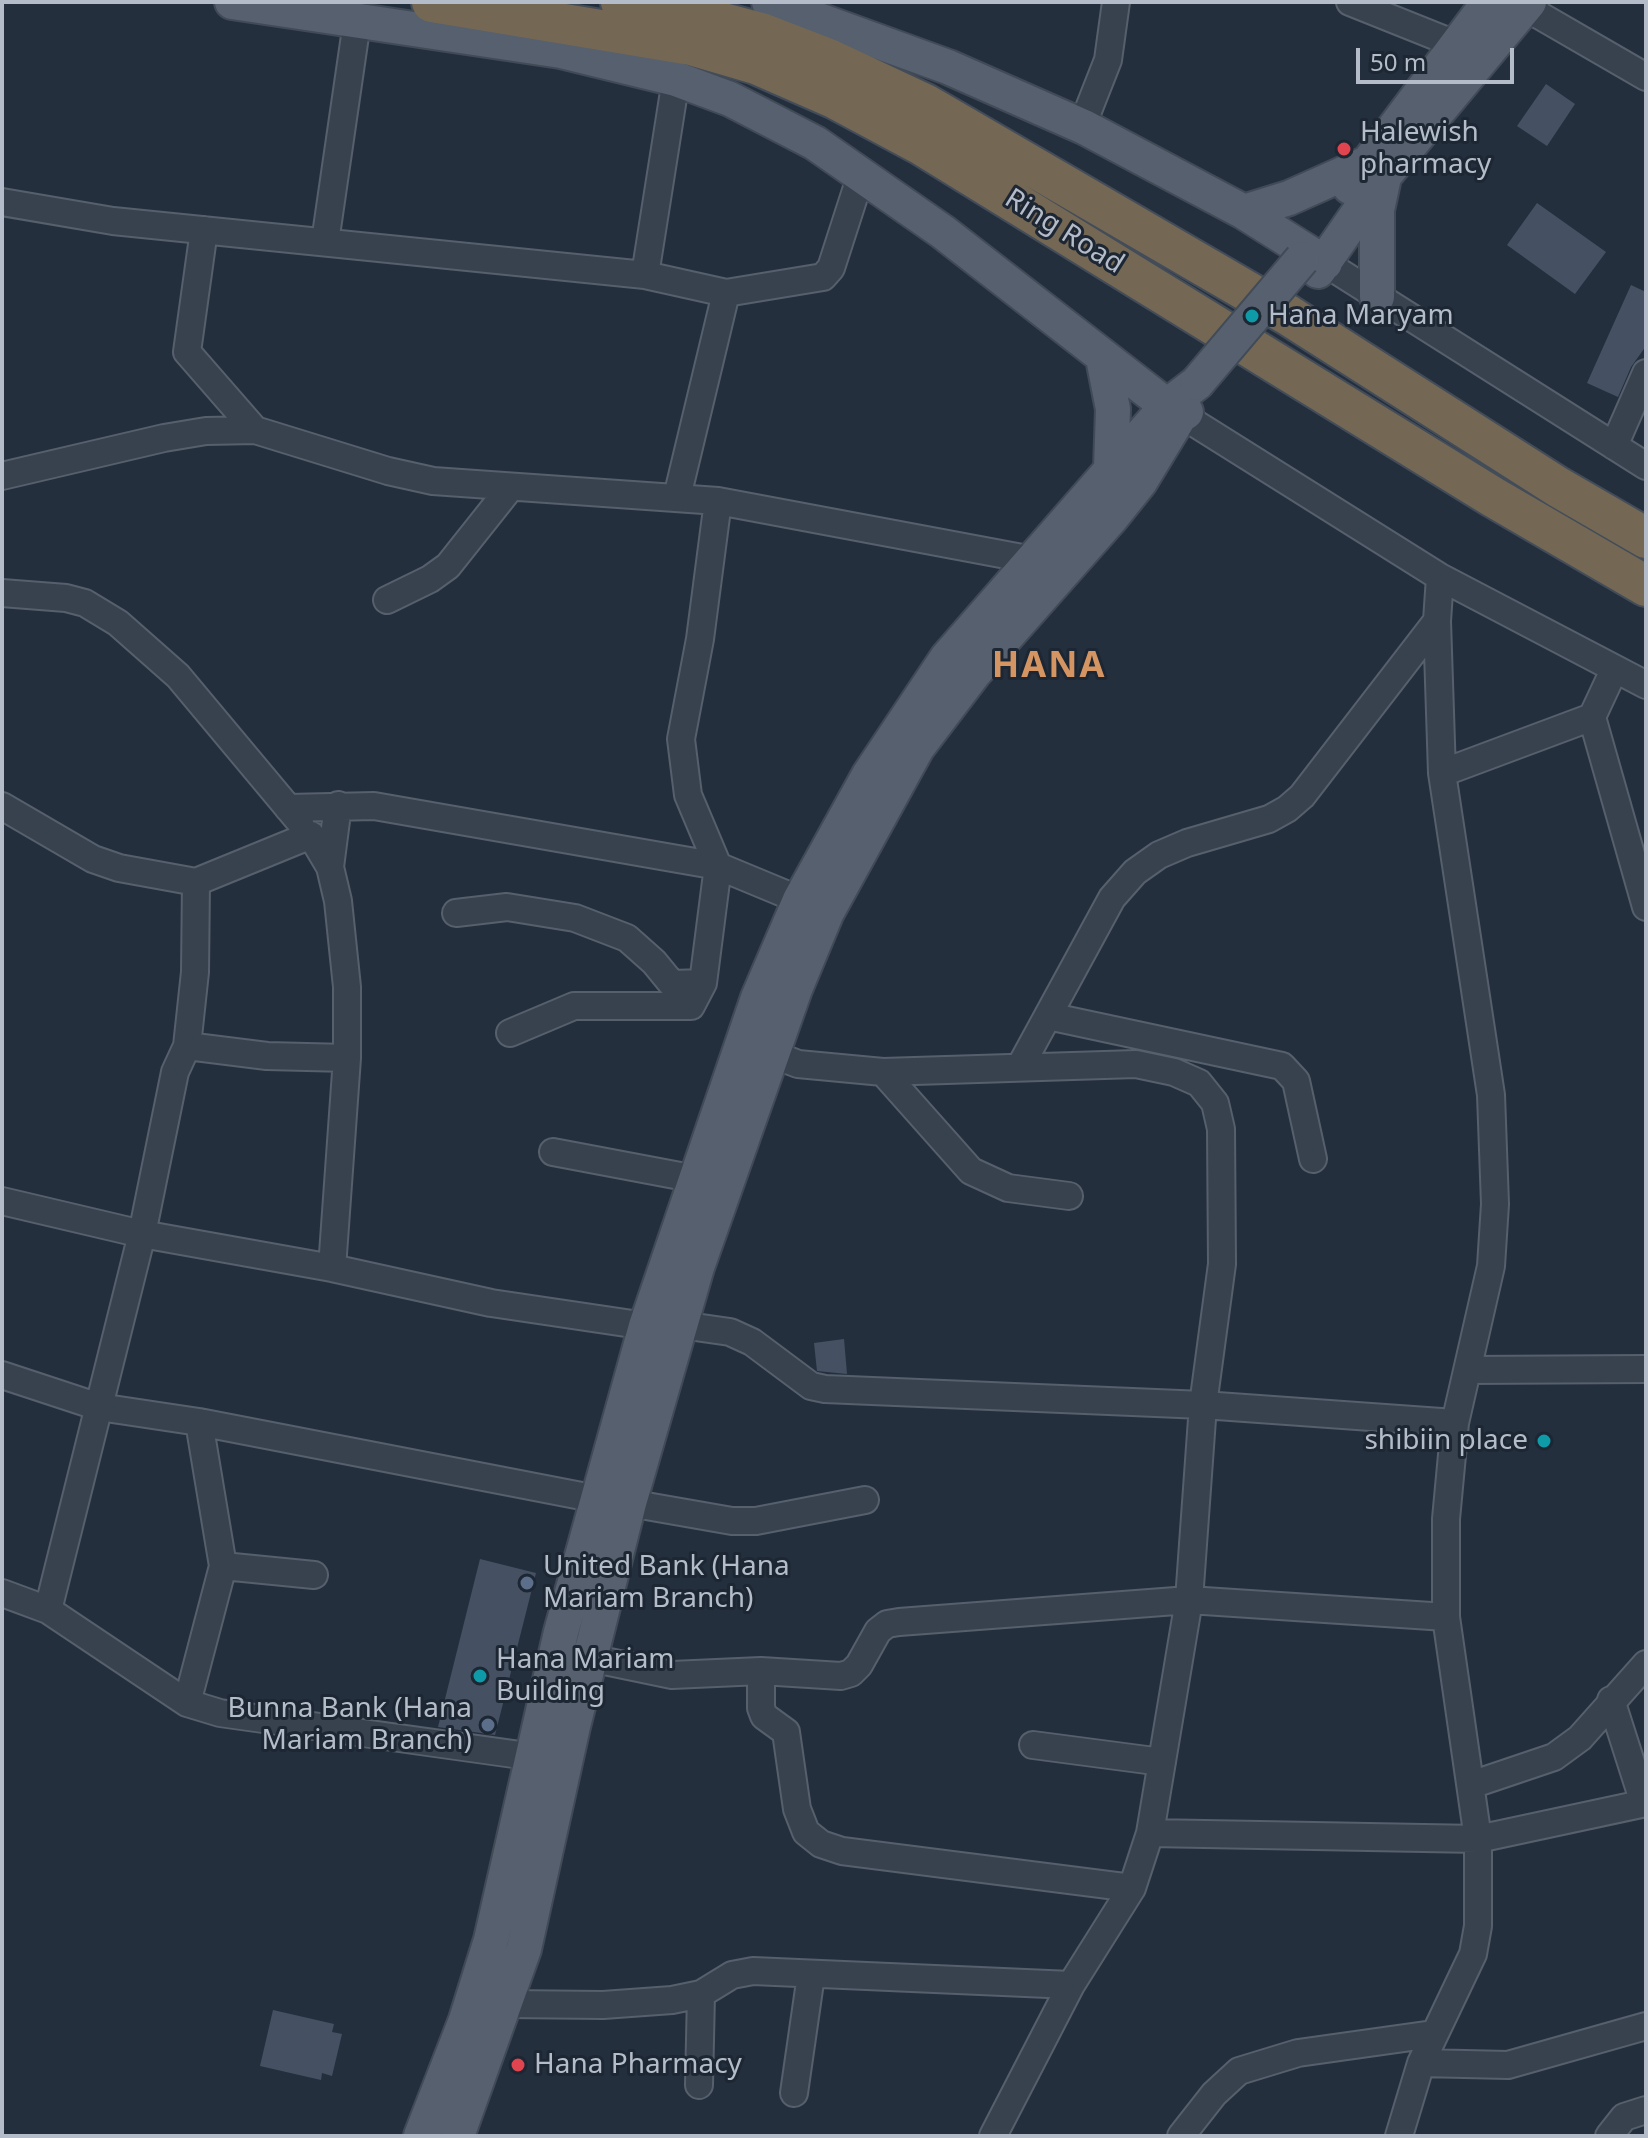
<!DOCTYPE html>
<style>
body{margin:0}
#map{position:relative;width:1648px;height:2138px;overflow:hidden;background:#242f3e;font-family:"Noto Sans",sans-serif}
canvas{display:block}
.frame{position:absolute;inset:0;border:4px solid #b4bcc9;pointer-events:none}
.scale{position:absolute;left:1356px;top:48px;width:158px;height:36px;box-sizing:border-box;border:4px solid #b4bcc9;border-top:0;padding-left:10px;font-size:24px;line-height:28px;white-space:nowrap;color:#b4bcc9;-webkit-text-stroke:6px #1d2633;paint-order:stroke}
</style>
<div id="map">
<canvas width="1648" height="2138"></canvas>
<div class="frame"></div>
<div class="scale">50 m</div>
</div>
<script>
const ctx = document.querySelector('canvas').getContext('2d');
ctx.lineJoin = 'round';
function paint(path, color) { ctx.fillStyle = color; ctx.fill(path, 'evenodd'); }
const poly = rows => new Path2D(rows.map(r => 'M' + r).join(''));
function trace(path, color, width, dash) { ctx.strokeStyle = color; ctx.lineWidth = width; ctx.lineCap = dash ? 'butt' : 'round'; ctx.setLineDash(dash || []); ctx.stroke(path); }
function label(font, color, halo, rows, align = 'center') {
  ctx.font = font + ' "Noto Sans",sans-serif'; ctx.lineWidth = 6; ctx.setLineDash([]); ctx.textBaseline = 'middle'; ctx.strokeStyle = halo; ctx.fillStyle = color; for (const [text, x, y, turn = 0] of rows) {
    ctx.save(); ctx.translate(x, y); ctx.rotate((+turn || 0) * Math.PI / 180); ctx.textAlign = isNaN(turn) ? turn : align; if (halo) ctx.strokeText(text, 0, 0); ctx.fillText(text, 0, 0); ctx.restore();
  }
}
const building = poly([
 [1546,84,1575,104,1547,146,1517,126],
 [1537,203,1606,252,1575,294,1507,245],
 [1631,285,1646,292,1646,346,1631,367,1618,397,1587,383],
 [844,1339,847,1374,817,1371,814,1343],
 [480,1559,536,1573,495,1735,438,1727],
 [273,2010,334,2024,332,2032,342,2034,332,2076,322,2073,321,2080,260,2066]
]);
const minor = poly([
 [1350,2,1455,44],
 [1525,7,1646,77],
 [1082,126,1108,60,1116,2],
 [2,202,113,221,645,275,726,293,823,277,831,268,861,175],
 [204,230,187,352,255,430],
 [325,242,357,22],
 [1325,263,1646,466],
 [645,275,676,79],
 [1169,407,1440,577,1646,685],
 [1614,446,1646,373],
 [2,476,164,438,206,431,255,430,388,471,433,481,718,501,1033,560],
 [677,497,726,293],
 [718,501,700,639,681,739,688,795,718,866,800,900],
 [2,593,66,598,85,603,118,623,178,676,300,822],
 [387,600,430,579,448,566,510,488],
 [1614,670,1592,717,1646,907],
 [1442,773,1592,717],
 [2,806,93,859,119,868,196,882,311,835,330,867,338,901,347,987,347,1058,332,1268],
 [288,808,374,806,718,866,703,983,691,1006,574,1006,510,1033],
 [330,867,338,805],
 [456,913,507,907,575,918,627,938,654,962,672,984,703,983],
 [1048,1016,1282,1066,1296,1081,1313,1159],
 [187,1046,267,1056,347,1058],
 [772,1054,798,1064,883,1072,1136,1064,1174,1072,1199,1083,1215,1103,1221,1129,1222,1264,1203,1405,1189,1600,1150,1833,1132,1888,1071,1985,993,2136],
 [1021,1065,1112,898,1135,872,1159,855,1187,843,1269,819,1287,809,1302,796,1437,621],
 [883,1072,971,1171,1008,1188,1069,1196],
 [553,1152,696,1179],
 [2,1201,142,1234,332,1268,491,1303,646,1326],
 [681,1325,730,1332,752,1342,811,1386,825,1389,1203,1405,1455,1423],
 [1468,1370,1646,1369],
 [2,1375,99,1407,199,1422,597,1499],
 [629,1503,732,1521,756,1521,865,1500],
 [223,1566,314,1575],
 [2,1593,48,1610,187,1703,220,1713,535,1757],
 [48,1610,142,1234,175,1072,187,1046,195,972,196,882],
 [590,1658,672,1675,761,1671,841,1676,851,1673,859,1665,878,1631,887,1624,899,1622,1189,1600,1446,1617],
 [761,1671,761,1708,764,1716,786,1732,797,1809,806,1832,821,1844,842,1851,1132,1888],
 [1611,1700,1644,1803],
 [187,1703,223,1566,199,1422],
 [1033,1745,1162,1762],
 [1471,1785,1554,1757,1580,1738,1646,1664],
 [1150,1833,1478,1839,1646,1803],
 [507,2004,603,2005,672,2000,701,1994,732,1975,753,1971,1071,1985],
 [1421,2063,1508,2065,1646,2026],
 [699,2085,701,1994],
 [794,2093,811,1975],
 [1181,2136,1214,2094,1239,2071,1298,2053,1433,2034],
 [1399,2136,1421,2063,1473,1954,1478,1926,1478,1839,1446,1617,1446,1519,1455,1423,1491,1266,1495,1204,1491,1095,1442,773,1437,621,1440,577],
 [1609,2136,1624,2117,1646,2110]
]);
const major = poly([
 [232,2,561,51,676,79,730,99,815,143,861,175,943,232,1167,406],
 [769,2,948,67,1084,127,1244,212,1325,263],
 [1350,187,1489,2],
 [1244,212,1289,198,1365,164],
 [1318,271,1384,176,1529,2],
 [1377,297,1377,210,1383,182],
 [1103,358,1113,409,1111,469],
 [421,2136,466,2020,491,1940,561,1632,646,1326,758,998,800,900,869,775,947,658,1167,406,1197,383],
 [457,2136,524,1949,573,1726,629,1503,697,1267,795,989,827,912,917,748,974,673,1112,517,1140,482,1180,416,1186,412]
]);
const highway = poly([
 [432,2,691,45,756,64,836,99,920,144,1493,497,1646,586],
 [621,2,693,15,761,33,831,60,925,104,1288,315,1558,487,1646,538]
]);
const majorBridge = poly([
 [1197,383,1302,259]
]);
const markers = [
 [1344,149,8,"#e0444e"],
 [1252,316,8,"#0f9aa8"],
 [1544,1441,8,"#0f9aa8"],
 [527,1583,8,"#5c6f8a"],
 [480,1676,8,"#0f9aa8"],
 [488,1725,8,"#5c6f8a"],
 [518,2065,8,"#e0444e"]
];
const poiNames = [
 ["Halewish",1360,133],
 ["pharmacy",1360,165],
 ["Hana Maryam",1268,316],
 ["shibiin place",1528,1441,"right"],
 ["United Bank (Hana",543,1567],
 ["Mariam Branch)",543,1599],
 ["Hana Mariam",496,1660],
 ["Building",496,1692],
 ["Bunna Bank (Hana",472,1709,"right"],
 ["Mariam Branch)",472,1741,"right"],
 ["Hana Pharmacy",534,2065]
];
const streetNames = [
 ["Ring Road",1064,232,32]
];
const districtNames = [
 ["HANA",1049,667]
];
paint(building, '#455162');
trace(minor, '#565f6c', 30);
trace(major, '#414a57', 38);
trace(highway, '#434c59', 44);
trace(minor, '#38414e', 26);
trace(major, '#56606e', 34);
trace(highway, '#746855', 40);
trace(majorBridge, '#414a57', 38, []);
trace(majorBridge, '#56606e', 34);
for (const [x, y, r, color] of markers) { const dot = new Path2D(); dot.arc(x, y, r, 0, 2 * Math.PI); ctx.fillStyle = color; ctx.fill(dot); trace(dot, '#1d2633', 3); }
label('28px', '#b4bcc9', '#1d2633', poiNames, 'left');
label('28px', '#b4bcc9', '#1d2633', streetNames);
ctx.letterSpacing = '2px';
label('bold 36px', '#d59563', '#1d2633', districtNames);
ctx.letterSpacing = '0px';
</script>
